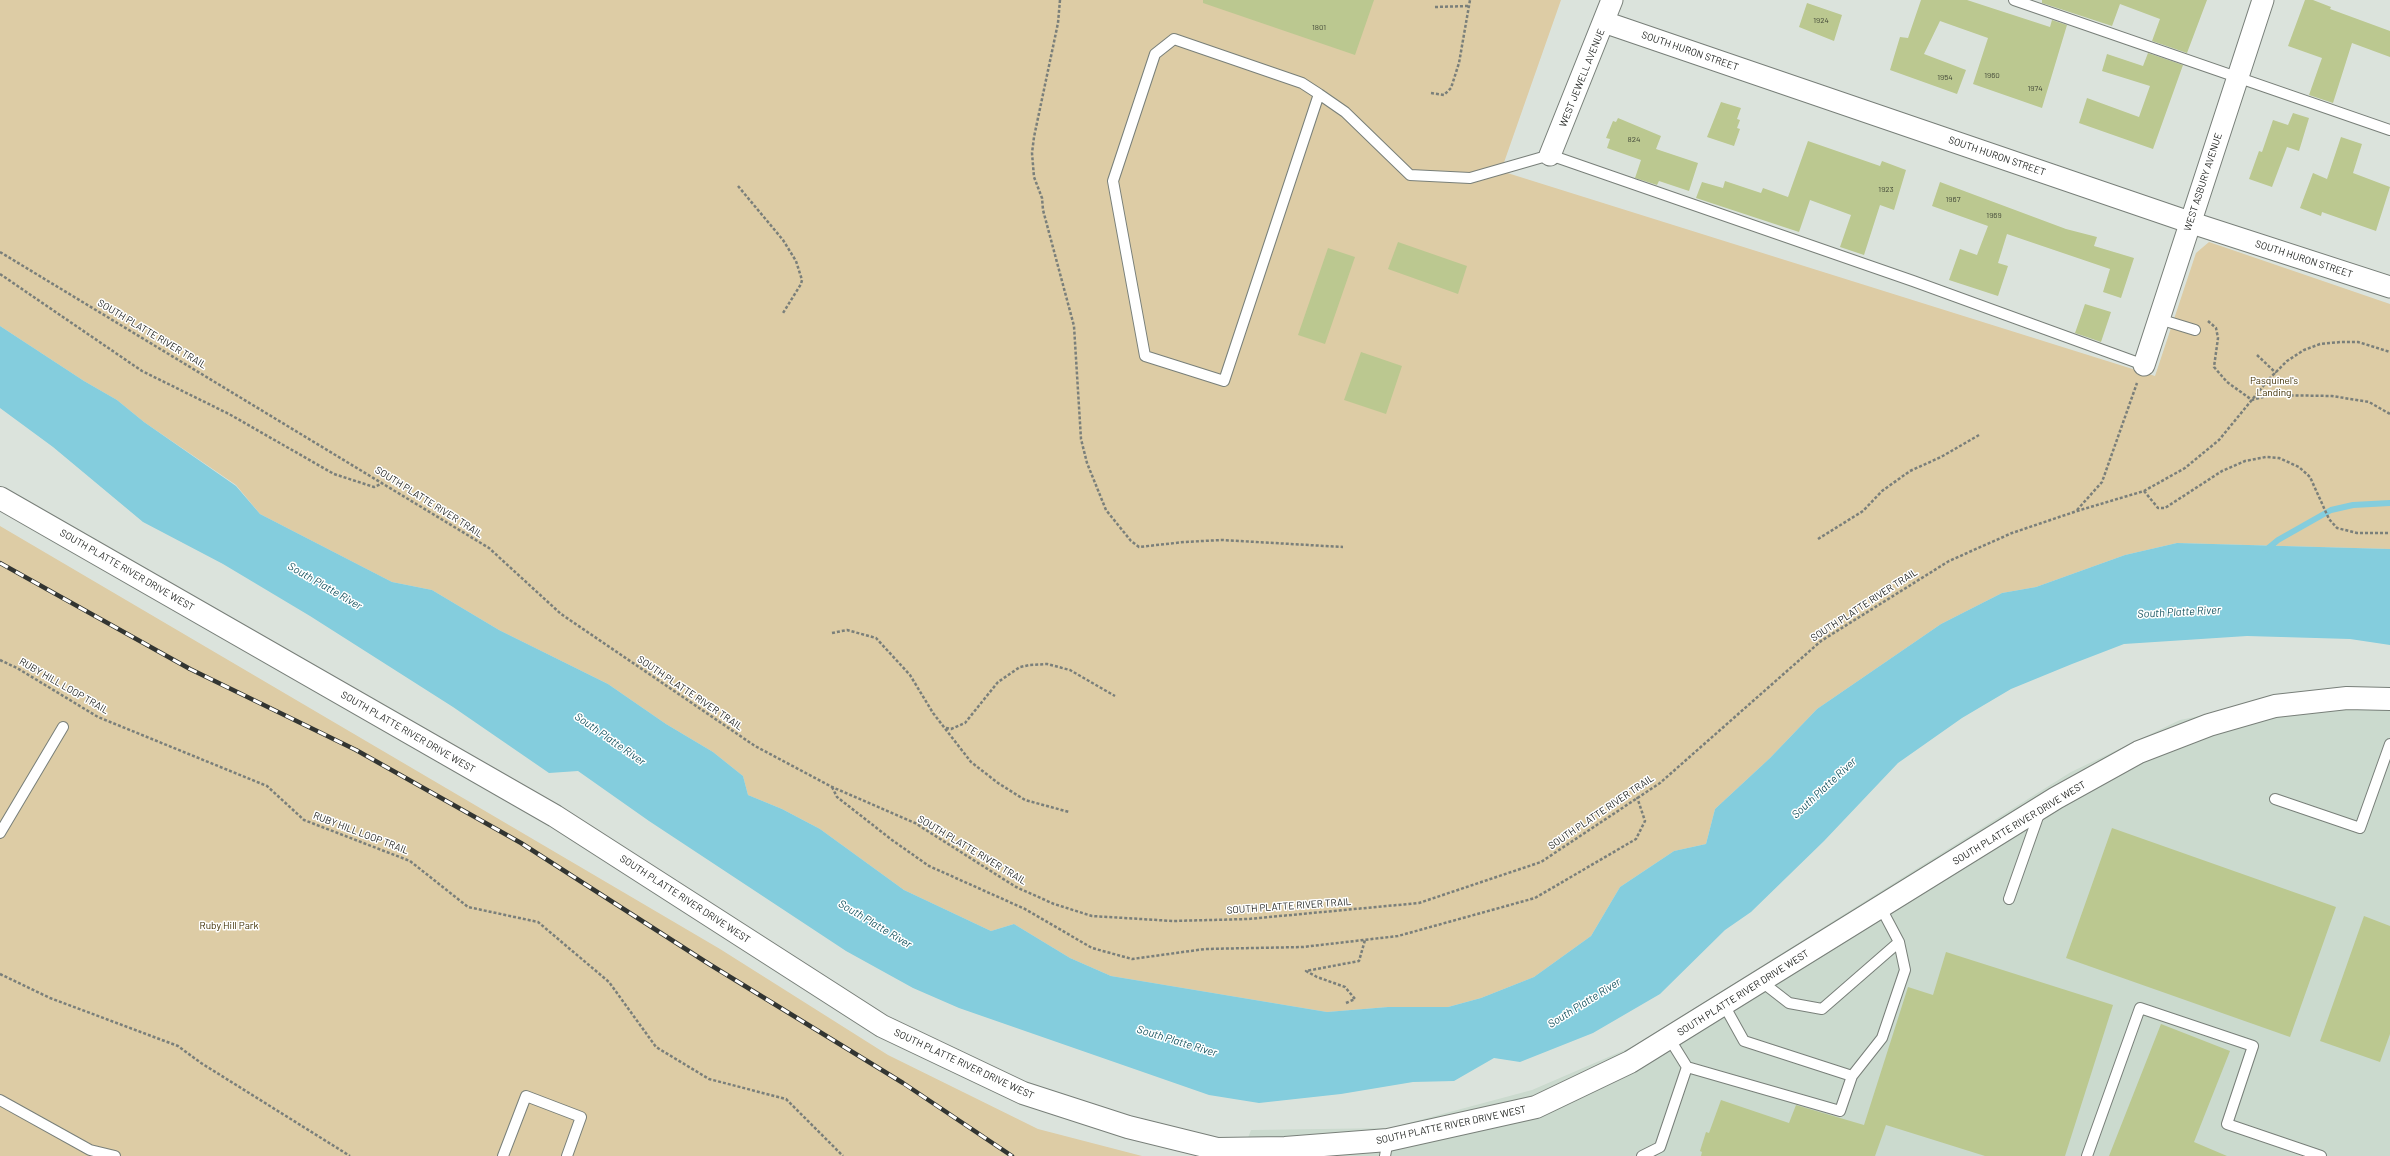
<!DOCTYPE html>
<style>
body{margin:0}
canvas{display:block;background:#dbe3dc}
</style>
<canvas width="2390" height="1156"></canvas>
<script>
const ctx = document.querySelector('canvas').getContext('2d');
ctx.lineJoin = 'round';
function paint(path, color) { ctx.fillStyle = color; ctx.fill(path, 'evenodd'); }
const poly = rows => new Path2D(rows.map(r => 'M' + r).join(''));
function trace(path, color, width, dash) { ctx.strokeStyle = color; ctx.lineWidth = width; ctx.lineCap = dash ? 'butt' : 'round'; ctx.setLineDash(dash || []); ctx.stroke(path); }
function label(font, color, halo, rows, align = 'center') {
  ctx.font = font + ' Barlow,sans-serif'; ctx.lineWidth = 3; ctx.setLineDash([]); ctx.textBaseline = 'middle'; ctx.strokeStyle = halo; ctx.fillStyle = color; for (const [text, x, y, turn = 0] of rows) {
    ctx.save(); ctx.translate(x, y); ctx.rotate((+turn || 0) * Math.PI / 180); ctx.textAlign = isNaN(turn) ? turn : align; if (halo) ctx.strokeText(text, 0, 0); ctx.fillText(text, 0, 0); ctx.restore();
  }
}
const built = poly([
 [2390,693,2390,1156,1241,1156,1251,1130,1390,1128,1532,1090,1634,1046,2071,772,2180,720,2294,697]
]);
const green = poly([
 [0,0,1561,0,1501,171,2155,376,2196,253,2209,242,2390,304,2390,549,2177,543,2125,555,2036,587,2002,593,1941,624,1817,709,1770,758,1715,809,1706,844,1674,851,1620,887,1591,936,1534,977,1481,998,1448,1007,1388,1007,1327,1012,1111,976,1070,958,1014,924,991,931,904,890,820,829,782,809,748,795,743,776,713,752,666,724,608,684,499,630,432,590,392,582,260,514,236,485,144,422,117,400,84,381,0,326],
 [0,526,720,949,888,1055,1038,1129,1142,1156,0,1156]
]);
const water = poly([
 [0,326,84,381,117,400,144,422,236,486,260,514,392,582,432,590,499,630,608,684,666,724,713,752,743,776,748,795,782,809,820,829,904,890,991,931,1014,924,1070,958,1111,976,1327,1012,1388,1007,1448,1007,1481,998,1534,977,1591,936,1620,887,1674,851,1706,844,1715,809,1770,758,1817,709,1941,624,2002,593,2036,587,2125,555,2177,543,2390,549,2390,645,2350,639,2247,636,2124,644,2072,664,2011,689,1962,718,1898,763,1824,841,1751,912,1725,930,1660,994,1593,1033,1520,1062,1494,1058,1454,1081,1413,1082,1341,1094,1259,1103,1209,1095,959,1008,913,988,846,951,649,821,578,771,549,773,453,707,310,616,223,564,143,522,53,447,0,408]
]);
const stream = poly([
 [2266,550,2278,540,2331,510,2353,505,2390,503]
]);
const building = poly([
 [1203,0,1374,0,1355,55,1203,3],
 [1921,0,1967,0,2050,27,2052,20,2067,25,2042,108,1973,84,1988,38,1940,21,1924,54,1966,70,1957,94,1890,70,1900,37,1908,38],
 [2042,0,2207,0,2187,53,2152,41,2160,19,2120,4,2112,26,2042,3],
 [2305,0,2313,0,2331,7,2330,9,2390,31,2390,57,2352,43,2333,103,2309,95,2322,58,2288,46],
 [1807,3,1842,15,1834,41,1799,27],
 [2148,53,2183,65,2153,149,2079,123,2087,98,2139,117,2150,86,2102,71,2107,54,2143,66],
 [1721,102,1741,108,1737,119,1740,120,1737,128,1740,129,1734,146,1707,137],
 [2293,113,2309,118,2299,151,2287,147,2272,187,2249,179,2259,151,2262,152,2273,120,2288,125],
 [1618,118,1661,136,1656,149,1698,163,1689,191,1659,181,1657,185,1635,178,1641,160,1607,148,1610,139,1606,138,1613,121,1616,122],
 [2341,137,2362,144,2353,173,2390,187,2376,231,2322,212,2321,216,2300,208,2313,173,2327,179],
 [1808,141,1880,166,1882,161,1906,170,1894,210,1880,205,1864,255,1840,247,1851,215,1810,200,1799,232,1696,198,1702,182,1723,188,1725,181,1761,193,1763,188,1788,197],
 [1940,182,2066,229,2097,237,2094,246,2134,258,2121,298,2103,292,2110,269,2007,234,1998,263,2008,266,1998,296,1949,280,1960,249,1977,255,1988,226,1932,206],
 [1398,242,1467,266,1458,294,1388,269],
 [1328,248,1355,257,1325,344,1298,335],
 [2085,304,2111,312,2101,342,2075,333],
 [1361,352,1402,366,1386,414,1344,400],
 [2112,828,2336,907,2290,1037,2066,958],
 [2364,916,2390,926,2390,1034,2380,1062,2320,1041],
 [1946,952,2113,1005,2065,1156,1985,1156,1886,1125,1875,1156,1701,1156,1702,1152,1700,1151,1706,1132,1709,1133,1721,1100,1789,1123,1796,1105,1864,1125,1908,987,1933,995],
 [2161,1024,2230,1051,2194,1142,2227,1156,2109,1156]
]);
const path = poly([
 [1060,0,1058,23,1034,137,1032,153,1034,177,1042,198,1043,210,1074,326,1081,439,1087,463,1106,510,1131,541,1139,547,1184,542,1222,540,1343,547],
 [1435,7,1469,6],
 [1431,93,1444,95,1451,88,1459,63,1470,0],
 [738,186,783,240,796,261,802,280,801,284,783,313],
 [0,252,489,548,561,614,755,746,832,787,915,823,1016,887,1054,904,1092,916,1173,921,1248,919,1419,903,1541,862,1660,783,1821,641,1949,561,2012,533,2077,511,2144,491,2185,468,2219,440,2269,379,2287,361,2304,350,2320,344,2341,342,2358,342,2390,352],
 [0,274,142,371,229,414,334,474,374,487,383,483],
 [2208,321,2216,328,2218,338,2214,367,2227,382,2252,400,2270,395,2332,396,2369,402,2390,414],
 [2257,355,2276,373],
 [2144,491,2158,508,2165,508,2222,471,2245,461,2266,457,2279,458,2299,467,2310,477,2329,519,2337,528,2357,533,2390,533],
 [2077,510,2102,482,2137,383],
 [1818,539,1863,511,1882,491,1910,471,1941,457,1979,435],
 [832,633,847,630,876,638,910,675,933,713,971,762,998,783,1025,800,1069,812],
 [0,660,17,668,98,717,267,786,304,820,410,861,468,907,538,922,609,982,656,1047,709,1079,786,1099,843,1156],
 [946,728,951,729,965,723,998,682,1020,667,1030,665,1047,664,1070,670,1115,696],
 [832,787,837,797,892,840,929,866,1025,909,1092,948,1132,959,1205,949,1303,947,1398,936,1535,898,1636,839,1645,821,1637,797],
 [0,974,50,998,178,1046,201,1063,350,1156],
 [1346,1003,1355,999,1345,987,1317,977,1306,971,1359,961,1365,940]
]);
const lane = poly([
 [2014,0,2390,130],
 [1319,94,1224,381,1145,356,1113,181,1155,54,1174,39,1302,83,1319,94,1345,112,1410,175,1470,178,1550,155,1913,281,2144,365],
 [2159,319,2195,330],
 [2275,799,2360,828,2390,744],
 [0,833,63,727],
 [2009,899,2040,811],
 [1762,982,1789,1003,1822,1009,1899,942,1881,908],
 [1724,1005,1744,1041,1852,1076],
 [1669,1038,1687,1067,1840,1111,1852,1076,1882,1038,1905,970,1899,942],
 [0,1100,90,1150,115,1156],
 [503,1156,526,1096,581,1117,567,1156],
 [1385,1156,1388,1140],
 [1642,1156,1660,1147,1687,1067],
 [2087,1156,2140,1008,2253,1046,2227,1124,2321,1156]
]);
const street = poly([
 [1604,22,2189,222,2390,287],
 [1550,155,1612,0],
 [2144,365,2263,0]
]);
const secondary = poly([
 [0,498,555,816,882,1026,1023,1093,1128,1127,1217,1149,1285,1148,1388,1140,1536,1107,1630,1062,2056,798,2139,752,2209,725,2275,706,2347,698,2390,699]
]);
const rail = poly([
 [0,563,190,669,356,750,521,843,709,964,903,1083,1012,1156]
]);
const numberNames = [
 ["1924",1821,20],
 ["1801",1319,27],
 ["1960",1992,75],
 ["1954",1945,77],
 ["1974",2035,88],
 ["824",1634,139],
 ["1923",1886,189],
 ["1967",1953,199],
 ["1969",1994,215]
];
const streetNames = [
 ["SOUTH HURON STREET",1690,51,19],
 ["WEST JEWELL AVENUE",1582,78,-68],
 ["SOUTH HURON STREET",1997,156,19],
 ["WEST ASBURY AVENUE",2203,182,-72],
 ["SOUTH HURON STREET",2304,259,18],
 ["SOUTH PLATTE RIVER TRAIL",152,334,31],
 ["SOUTH PLATTE RIVER TRAIL",429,502,32],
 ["SOUTH PLATTE RIVER DRIVE WEST",127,570,30],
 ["SOUTH PLATTE RIVER TRAIL",1864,605,-33],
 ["RUBY HILL LOOP TRAIL",64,686,30],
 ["SOUTH PLATTE RIVER TRAIL",690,693,34],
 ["SOUTH PLATTE RIVER DRIVE WEST",408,732,30],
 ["SOUTH PLATTE RIVER TRAIL",1601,812,-34],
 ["SOUTH PLATTE RIVER DRIVE WEST",2019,823,-31],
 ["RUBY HILL LOOP TRAIL",361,833,21],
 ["SOUTH PLATTE RIVER TRAIL",972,850,31],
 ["SOUTH PLATTE RIVER DRIVE WEST",685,899,33],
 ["SOUTH PLATTE RIVER TRAIL",1289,906,-4],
 ["SOUTH PLATTE RIVER DRIVE WEST",1743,993,-32],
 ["SOUTH PLATTE RIVER DRIVE WEST",964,1064,25],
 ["SOUTH PLATTE RIVER DRIVE WEST",1451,1125,-12]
];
const parkNames = [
 ["Pasquinel's",2274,381],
 ["Landing",2274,393],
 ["Ruby Hill Park",229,926]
];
const waterNames = [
 ["South Platte River",325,586,30],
 ["South Platte River",2179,612,-3],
 ["South Platte River",610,739,35],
 ["South Platte River",1824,788,-43],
 ["South Platte River",875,924,31],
 ["South Platte River",1584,1003,-32],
 ["South Platte River",1177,1041,17]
];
paint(built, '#cbdace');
paint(green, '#ddcca5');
paint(water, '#84cddd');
trace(stream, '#84cddd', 6);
paint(building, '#bbc890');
trace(lane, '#787f79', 12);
trace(street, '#787f79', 23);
trace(secondary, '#787f79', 24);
trace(path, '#7a7f7a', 2.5, [3, 2]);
trace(lane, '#fff', 10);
trace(street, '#fff', 21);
trace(secondary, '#fff', 22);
trace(rail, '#323532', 4.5);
trace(rail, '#fff', 3, [9]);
label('8px', '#454b3a', null, numberNames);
label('10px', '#1e211e', '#fff', streetNames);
label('10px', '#3e2e00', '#fff', parkNames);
label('italic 11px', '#175561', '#fff', waterNames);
</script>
